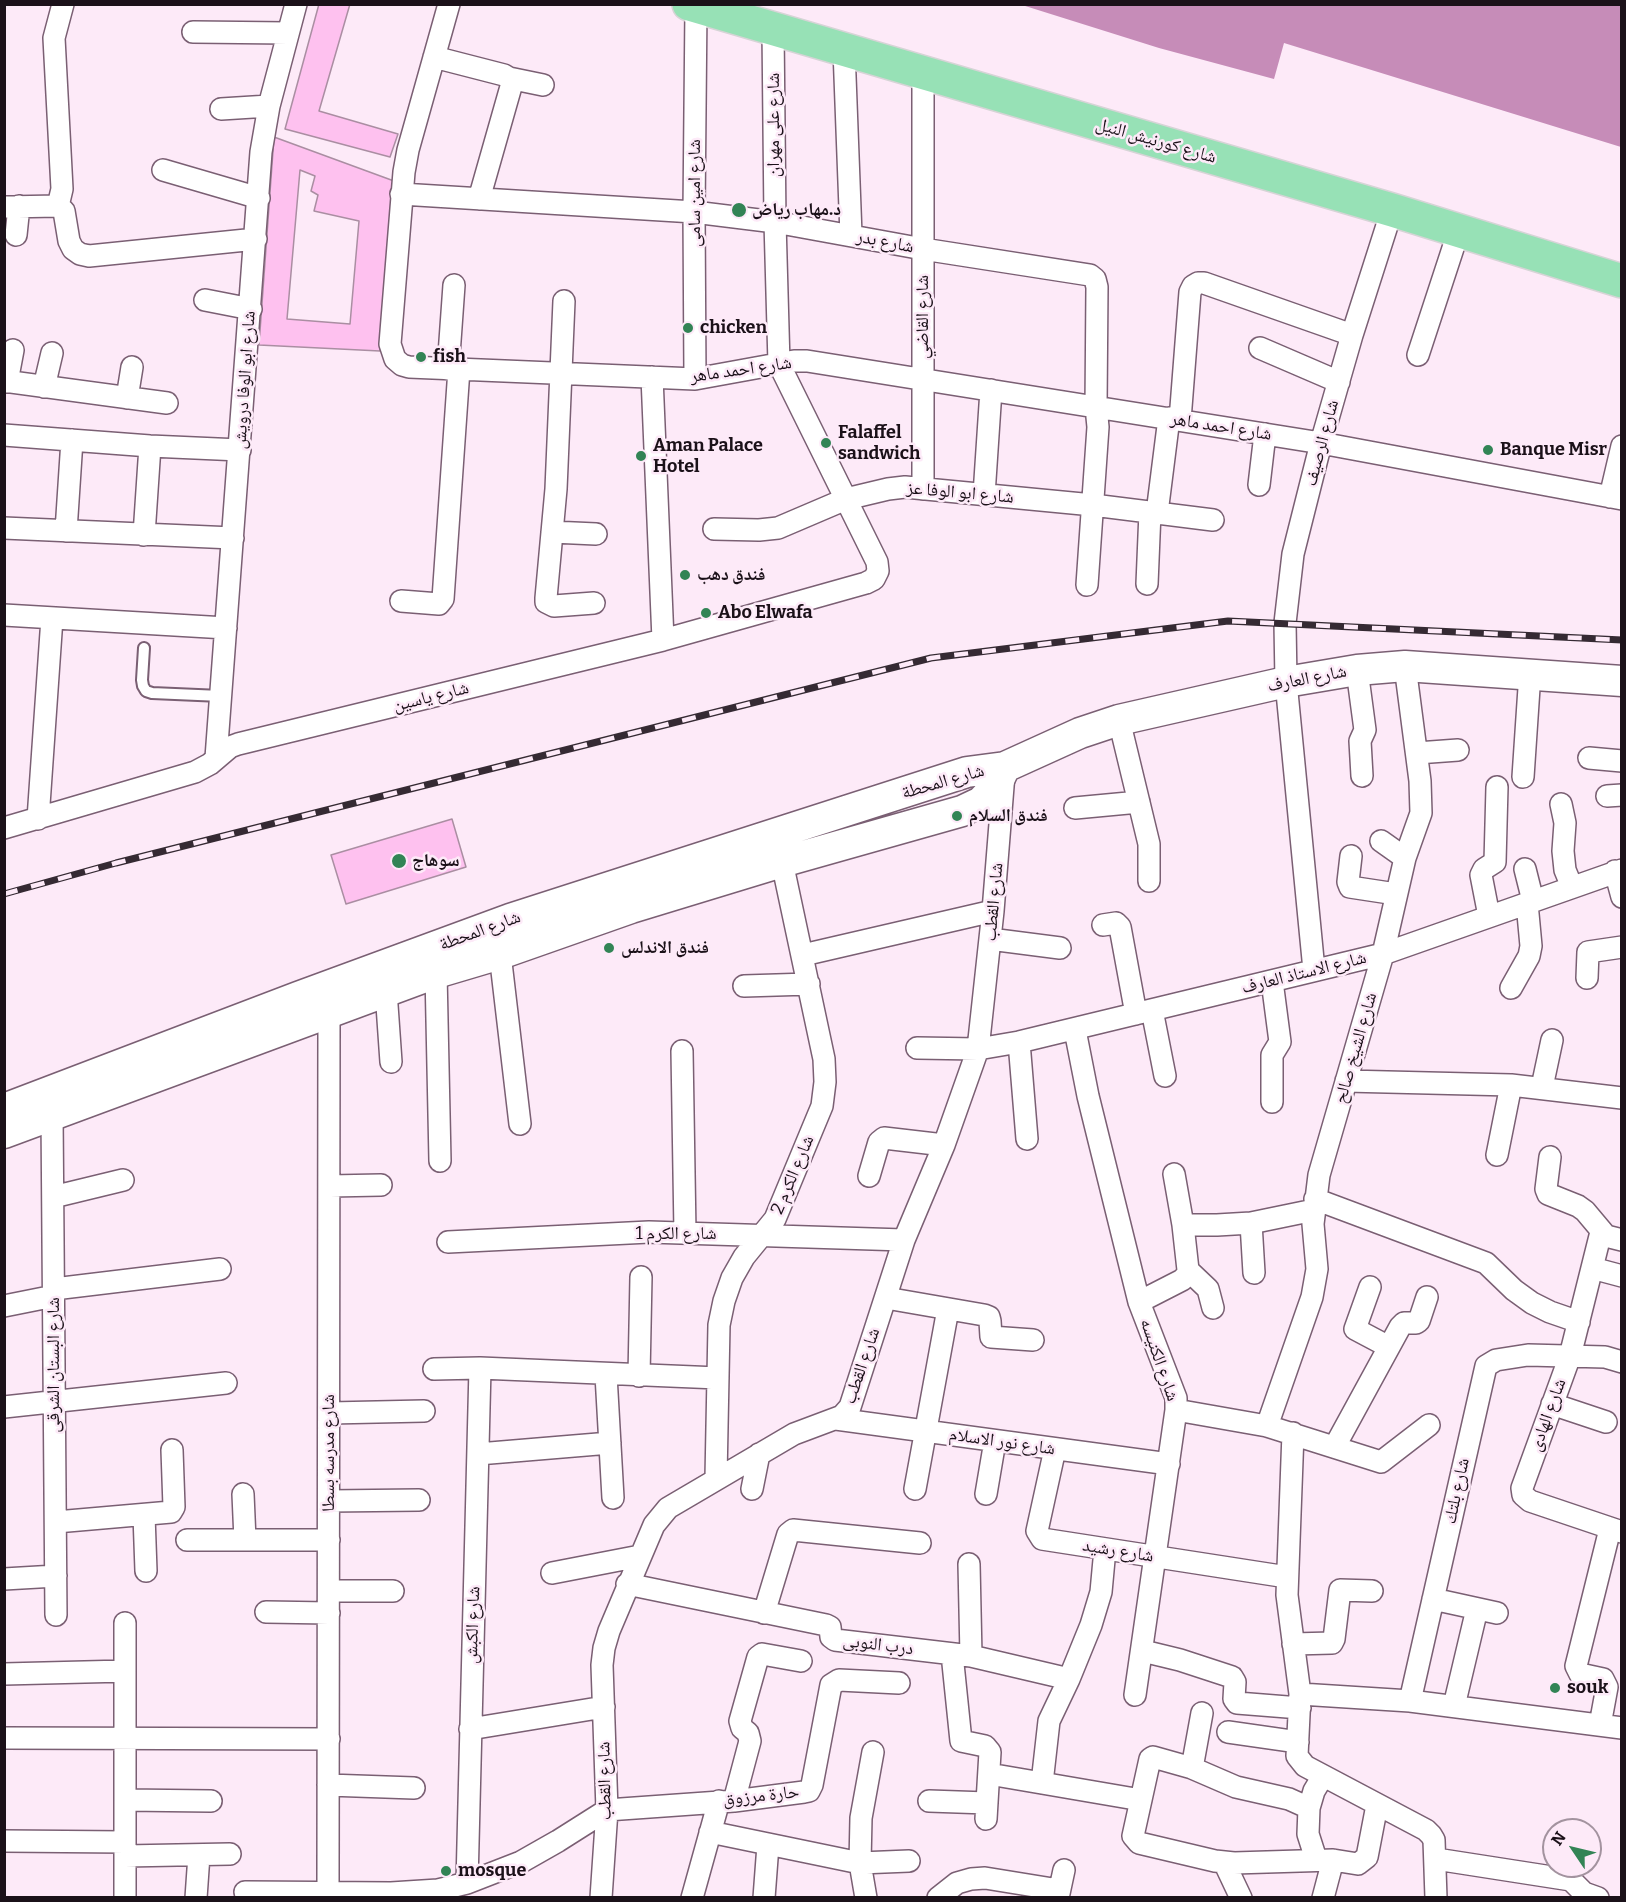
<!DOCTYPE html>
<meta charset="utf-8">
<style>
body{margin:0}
#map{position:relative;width:1626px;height:1902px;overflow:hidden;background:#fdeaf8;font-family:Bitter,serif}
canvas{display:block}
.frame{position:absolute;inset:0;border:6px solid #1b1119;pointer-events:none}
.north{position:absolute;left:1542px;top:1818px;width:60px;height:60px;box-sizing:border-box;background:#fdeaf8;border:2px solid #a3939f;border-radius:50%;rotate:305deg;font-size:16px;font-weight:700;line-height:24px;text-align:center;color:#1b1119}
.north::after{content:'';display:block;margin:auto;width:21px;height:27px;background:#328455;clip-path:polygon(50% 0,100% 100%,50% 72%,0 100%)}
</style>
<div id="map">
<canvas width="1626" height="1902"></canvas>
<div class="frame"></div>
<div class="north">N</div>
</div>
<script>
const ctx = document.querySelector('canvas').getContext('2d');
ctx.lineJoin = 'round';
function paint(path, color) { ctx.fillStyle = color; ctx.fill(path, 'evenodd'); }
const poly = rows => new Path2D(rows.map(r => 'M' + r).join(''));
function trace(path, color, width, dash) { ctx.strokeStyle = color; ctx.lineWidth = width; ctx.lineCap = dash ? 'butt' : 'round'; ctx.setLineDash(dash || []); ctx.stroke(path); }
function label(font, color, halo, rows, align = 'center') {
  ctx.font = font + ' Bitter,"Noto Naskh Arabic",serif'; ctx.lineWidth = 5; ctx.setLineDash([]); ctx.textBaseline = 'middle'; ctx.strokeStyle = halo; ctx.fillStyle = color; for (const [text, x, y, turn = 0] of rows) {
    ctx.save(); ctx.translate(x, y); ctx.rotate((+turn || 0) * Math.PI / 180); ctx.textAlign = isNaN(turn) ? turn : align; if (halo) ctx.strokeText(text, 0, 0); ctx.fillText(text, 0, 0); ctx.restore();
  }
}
const water = poly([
 [1022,5,1621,5,1621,147,1284,43,1274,79,1159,48]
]);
const building = poly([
 [319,4,350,4,319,111,398,134,390,157,285,129,319,4],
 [274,137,394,181,380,351,259,345,274,137],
 [300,170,315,176,311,191,318,195,314,211,359,221,350,324,287,319,300,170],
 [452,819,466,867,346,904,331,855,452,819]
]);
const lane = poly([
 [144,648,142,680,143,686,146,691,152,693,221,696]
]);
const street = poly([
 [449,4,408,150,404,172,390,344,395,359,402,365,409,367,695,379,794,361,807,361,1321,443,1622,499],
 [193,32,288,33],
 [844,50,851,235],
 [434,57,504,75,509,78,512,83,479,199],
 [509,78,543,85],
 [221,109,269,106],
 [163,170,259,198],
 [401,194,694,212,775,222,923,249,1090,275,1095,279,1097,287,1096,407,1098,427,1087,585],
 [58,206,62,189,54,38,63,4],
 [4,207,58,206,64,211,69,241,73,249,80,254,89,256,256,239],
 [16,235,19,206],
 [205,300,251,309],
 [564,301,556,489,546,598,546,602,554,606,594,603],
 [1260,348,1339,382],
 [1418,355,1459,230],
 [448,369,454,285],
 [652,377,663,640],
 [695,379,694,212,696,7],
 [4,381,167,403],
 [7,382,13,350],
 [44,387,52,353],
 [127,398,132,367],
 [1180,420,1190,292,1193,286,1198,283,1204,283,1352,335],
 [4,435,150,446,240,450],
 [1259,485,1265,434],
 [923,489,923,73],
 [984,495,991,390],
 [1610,497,1622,446],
 [1157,513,1169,418],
 [4,528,233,538],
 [714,529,759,530,778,528,846,499,888,489,905,487,1093,505,1213,520],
 [66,531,72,440],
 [552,532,596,534],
 [144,535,150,446],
 [1147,584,1150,512],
 [401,601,439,604,443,599,459,369],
 [4,615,226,628],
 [1357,670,1365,730,1360,741,1362,776],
 [1119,720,1149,844,1149,881],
 [1417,753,1458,750],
 [216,758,261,152,269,106,296,4],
 [1589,758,1622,761],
 [1523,777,1530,673],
 [1607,796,1622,795],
 [1561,804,1565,823,1563,851,1565,870,1572,887],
 [1075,808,1139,802],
 [38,819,52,618],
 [4,828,195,772,210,764,230,747,238,744,663,640,866,583,874,579,878,571,877,562,779,364,775,222,773,29],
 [1381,841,1405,858],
 [1351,856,1348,882,1350,887,1396,894],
 [1525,869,1533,901],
 [1615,871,1622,897],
 [1489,916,1481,875,1484,869,1495,862,1497,787],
 [1103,925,1116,923,1120,927,1136,1014],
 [990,939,1060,948],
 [500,954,520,1124],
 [803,955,993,911],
 [1314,970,1286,682,1285,623,1293,554,1321,443,1352,335,1392,210],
 [436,973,440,1161],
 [1587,978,1588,952,1622,947],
 [744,986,809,984],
 [1511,988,1529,956,1531,946,1527,903],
 [386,991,391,1062],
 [1152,1010,1165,1076],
 [1075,1030,1088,1096,1139,1302,1176,1398,1176,1410,1135,1695],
 [1019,1042,1027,1139],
 [917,1048,978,1049,1019,1042,1383,954,1622,870],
 [682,1051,685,1233],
 [1346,1081,1511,1085,1622,1098],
 [1542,1087,1552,1040],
 [1272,1102,1272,1055,1280,1042,1272,981],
 [52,1114,56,1615],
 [1497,1155,1511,1085],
 [1550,1157,1546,1189,1548,1194,1578,1206,1585,1211,1606,1236,1622,1240],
 [869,1176,879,1142,884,1138,944,1145],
 [330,1186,381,1185],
 [53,1197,123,1180],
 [1315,1199,1486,1263,1514,1290,1532,1303,1550,1312,1579,1322],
 [1251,1223,1254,1273],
 [1183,1225,1217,1225,1251,1223,1314,1210],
 [1601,1232,1570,1356,1522,1488,1523,1495,1530,1501,1622,1532],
 [448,1242,649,1232,904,1240],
 [1592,1268,1622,1276],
 [1188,1270,1208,1289,1213,1308],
 [1370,1287,1355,1329,1389,1347],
 [54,1289,220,1269],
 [886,1298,984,1315,989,1317,990,1321,991,1337,1033,1340],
 [1139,1302,1182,1280,1187,1275,1188,1270,1183,1225,1174,1174],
 [4,1306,54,1296],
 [434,1369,480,1368,718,1378],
 [606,1375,613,1498],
 [639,1376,641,1277],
 [1552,1404,1606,1422],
 [4,1407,226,1383],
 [1176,1410,1267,1426,1381,1462,1429,1425],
 [330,1413,424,1411],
 [836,1419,1169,1464],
 [1267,1426,1312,1297,1317,1269,1313,1224,1319,1175,1383,954,1405,858,1421,813,1420,781,1405,666],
 [1293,1433,1287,1595,1300,1694,1297,1756,1305,1766,1426,1830,1431,1835,1434,1840,1436,1898],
 [1335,1446,1400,1327,1404,1323,1416,1323,1419,1321,1427,1297],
 [1055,1449,1037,1531,1042,1539,1287,1577],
 [478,1454,610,1443],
 [716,1478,719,1325,724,1301,732,1278,744,1257,775,1219,822,1106,825,1082,824,1059,782,862],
 [752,1489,759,1454],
 [915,1489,948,1309],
 [243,1494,245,1540],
 [986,1494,995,1441],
 [329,1501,419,1500],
 [144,1515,146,1571],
 [56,1522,171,1512,174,1507,172,1450],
 [187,1540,329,1540],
 [969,1564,971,1656],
 [552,1573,640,1556],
 [4,1579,56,1576],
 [627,1584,826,1625,830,1627,831,1637,835,1640,971,1656,1069,1679],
 [329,1591,393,1591],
 [1433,1599,1497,1613],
 [266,1612,329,1613],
 [764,1613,788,1534,793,1530,920,1543],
 [125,1623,125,1898],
 [1293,1644,1332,1643,1334,1639,1340,1590,1372,1591],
 [1143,1651,1180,1660,1232,1677,1235,1682,1234,1699,1237,1703,1300,1708],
 [952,1654,961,1741,985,1746,990,1752,986,1819],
 [4,1674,125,1671],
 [1300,1694,1410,1701,1622,1728],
 [1410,1701,1486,1366,1496,1360,1528,1355,1605,1357,1622,1362],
 [1454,1706,1477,1609],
 [1600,1725,1607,1687,1603,1679,1580,1674,1576,1666,1610,1529],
 [470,1729,604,1707],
 [1228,1732,1298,1742],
 [4,1738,329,1739],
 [1192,1768,1202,1713],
 [989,1774,1141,1800],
 [1042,1783,1049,1721,1069,1679,1091,1625,1101,1592,1105,1549],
 [328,1785,414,1788],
 [125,1800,211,1801],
 [734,1801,750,1741,748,1733,742,1728,740,1721,758,1657,762,1654,801,1661],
 [929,1801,987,1803],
 [1309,1808,1289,1799,1236,1787,1192,1768,1153,1757,1150,1759,1133,1836,1139,1843,1215,1861,1234,1863,1333,1860,1358,1864,1367,1857,1377,1805],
 [710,1832,860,1863,909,1861],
 [4,1841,125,1842],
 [125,1856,230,1854],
 [1316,1859,1308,1834,1309,1808,1314,1791,1323,1776],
 [1436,1859,1571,1880,1584,1893,1598,1898],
 [1224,1862,1241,1898],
 [467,1883,480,1368],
 [245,1892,391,1893,438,1890,467,1883,521,1862,558,1841,607,1810,734,1801,804,1792,809,1791,812,1785,831,1685,839,1680,899,1683],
 [328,1893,329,1012],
 [196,1898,199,1855],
 [601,1898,607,1810,602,1665,604,1648,609,1631,654,1525,668,1508,794,1434,842,1416,850,1407,904,1240,944,1145,978,1049,993,911,1004,774],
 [692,1898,719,1801],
 [764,1898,768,1845],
 [866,1898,860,1863,861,1818,873,1752],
 [938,1898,957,1883,971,1879,985,1878,1059,1890],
 [1058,1898,1064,1870],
 [1323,1898,1333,1860]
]);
const secondary = poly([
 [4,1109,298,997,510,919,967,772,1005,767,1080,733,1119,720,1286,682,1357,670,1405,666,1622,681],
 [4,1133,436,973,500,954,631,908,782,862,962,811,981,802,996,786,1005,767]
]);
const primary = poly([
 [689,4,1392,210,1622,281]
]);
const rail = poly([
 [4,894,116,863,931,658,1228,621,1622,640]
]);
const markers = [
 [739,210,8,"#328455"],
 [688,328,6,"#328455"],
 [421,357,6,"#328455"],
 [826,443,6,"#328455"],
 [1488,450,6,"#328455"],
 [641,456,6,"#328455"],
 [685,575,6,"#328455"],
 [706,613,6,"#328455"],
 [957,816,6,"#328455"],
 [399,861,8,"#328455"],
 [609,948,6,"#328455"],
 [1555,1688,6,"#328455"],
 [446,1871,6,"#328455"]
];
const streetNames = [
 ["شارع على مهران",774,125,-90],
 ["شارع كورنيش النيل",1156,141,16],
 ["شارع امين سامى",695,193,-90],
 ["شارع بدر",885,242,11],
 ["شارع القاضي",923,317,-90],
 ["شارع احمد ماهر",741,370,-8],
 ["شارع ابو الوفا درويش",245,380,-86],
 ["شارع احمد ماهر",1221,427,9],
 ["شارع الرصيف",1322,443,-75],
 ["شارع ابو الوفا عز",960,493,5],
 ["شارع العارف",1307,679,-11],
 ["شارع ياسين",431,697,-14],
 ["شارع المحطة",943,782,-16],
 ["شارع القطب",994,902,-85],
 ["شارع المحطة",480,931,-20],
 ["شارع الاستاذ العارف",1304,973,-14],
 ["شارع الشيخ صالح",1356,1048,-74],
 ["شارع الكرم 2",793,1175,-67],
 ["شارع الكرم 1",676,1234],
 ["شارع الكنيسه",1159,1360,71],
 ["شارع البستان الشرقى",54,1365,-90],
 ["شارع القطب",862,1366,-71],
 ["شارع الهادى",1548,1415,-70],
 ["شارع نور الاسلام",1002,1442,8],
 ["شارع مدرسه بسطا",329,1453,-90],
 ["شارع بلتك",1457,1491,-78],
 ["شارع رشيد",1118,1551,9],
 ["شارع الكبش",473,1625,-88],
 ["درب النوبى",878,1645,7],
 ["شارع القطب",605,1781,-91],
 ["حارة مرزوق",761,1796,-6]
];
const poiNames = [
 ["د.مهاب رياض",752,210],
 ["chicken",700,328],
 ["fish",433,357],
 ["Falaffel",838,433],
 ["sandwich",838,454],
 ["Aman Palace",653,446],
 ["Hotel",653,467],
 ["Banque Misr",1500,450],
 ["فندق دهب",697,575],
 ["Abo Elwafa",718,613],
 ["فندق السلام",969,816],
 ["سوهاج",412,861],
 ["فندق الاندلس",621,948],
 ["souk",1567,1688],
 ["mosque",458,1871]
];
paint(water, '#c68cb8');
paint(building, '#fec1ef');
trace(building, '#aa8ea2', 1.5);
trace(lane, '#7a5f73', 14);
trace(street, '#7a5f73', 24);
trace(secondary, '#7a5f73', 33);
trace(primary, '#d6d4d6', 36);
trace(lane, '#fff', 10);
trace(street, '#fff', 21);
trace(secondary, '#fff', 30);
trace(primary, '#97e1b6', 33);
trace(rail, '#352a33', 7);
trace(rail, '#fdeaf8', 4.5, [14]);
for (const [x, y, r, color] of markers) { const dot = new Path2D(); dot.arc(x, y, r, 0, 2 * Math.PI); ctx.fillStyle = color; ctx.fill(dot); trace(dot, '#fdeaf8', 2); }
label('18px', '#1b1119', '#fdeaf8', streetNames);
label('bold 18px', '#1b1119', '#fdeaf8', poiNames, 'left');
</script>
